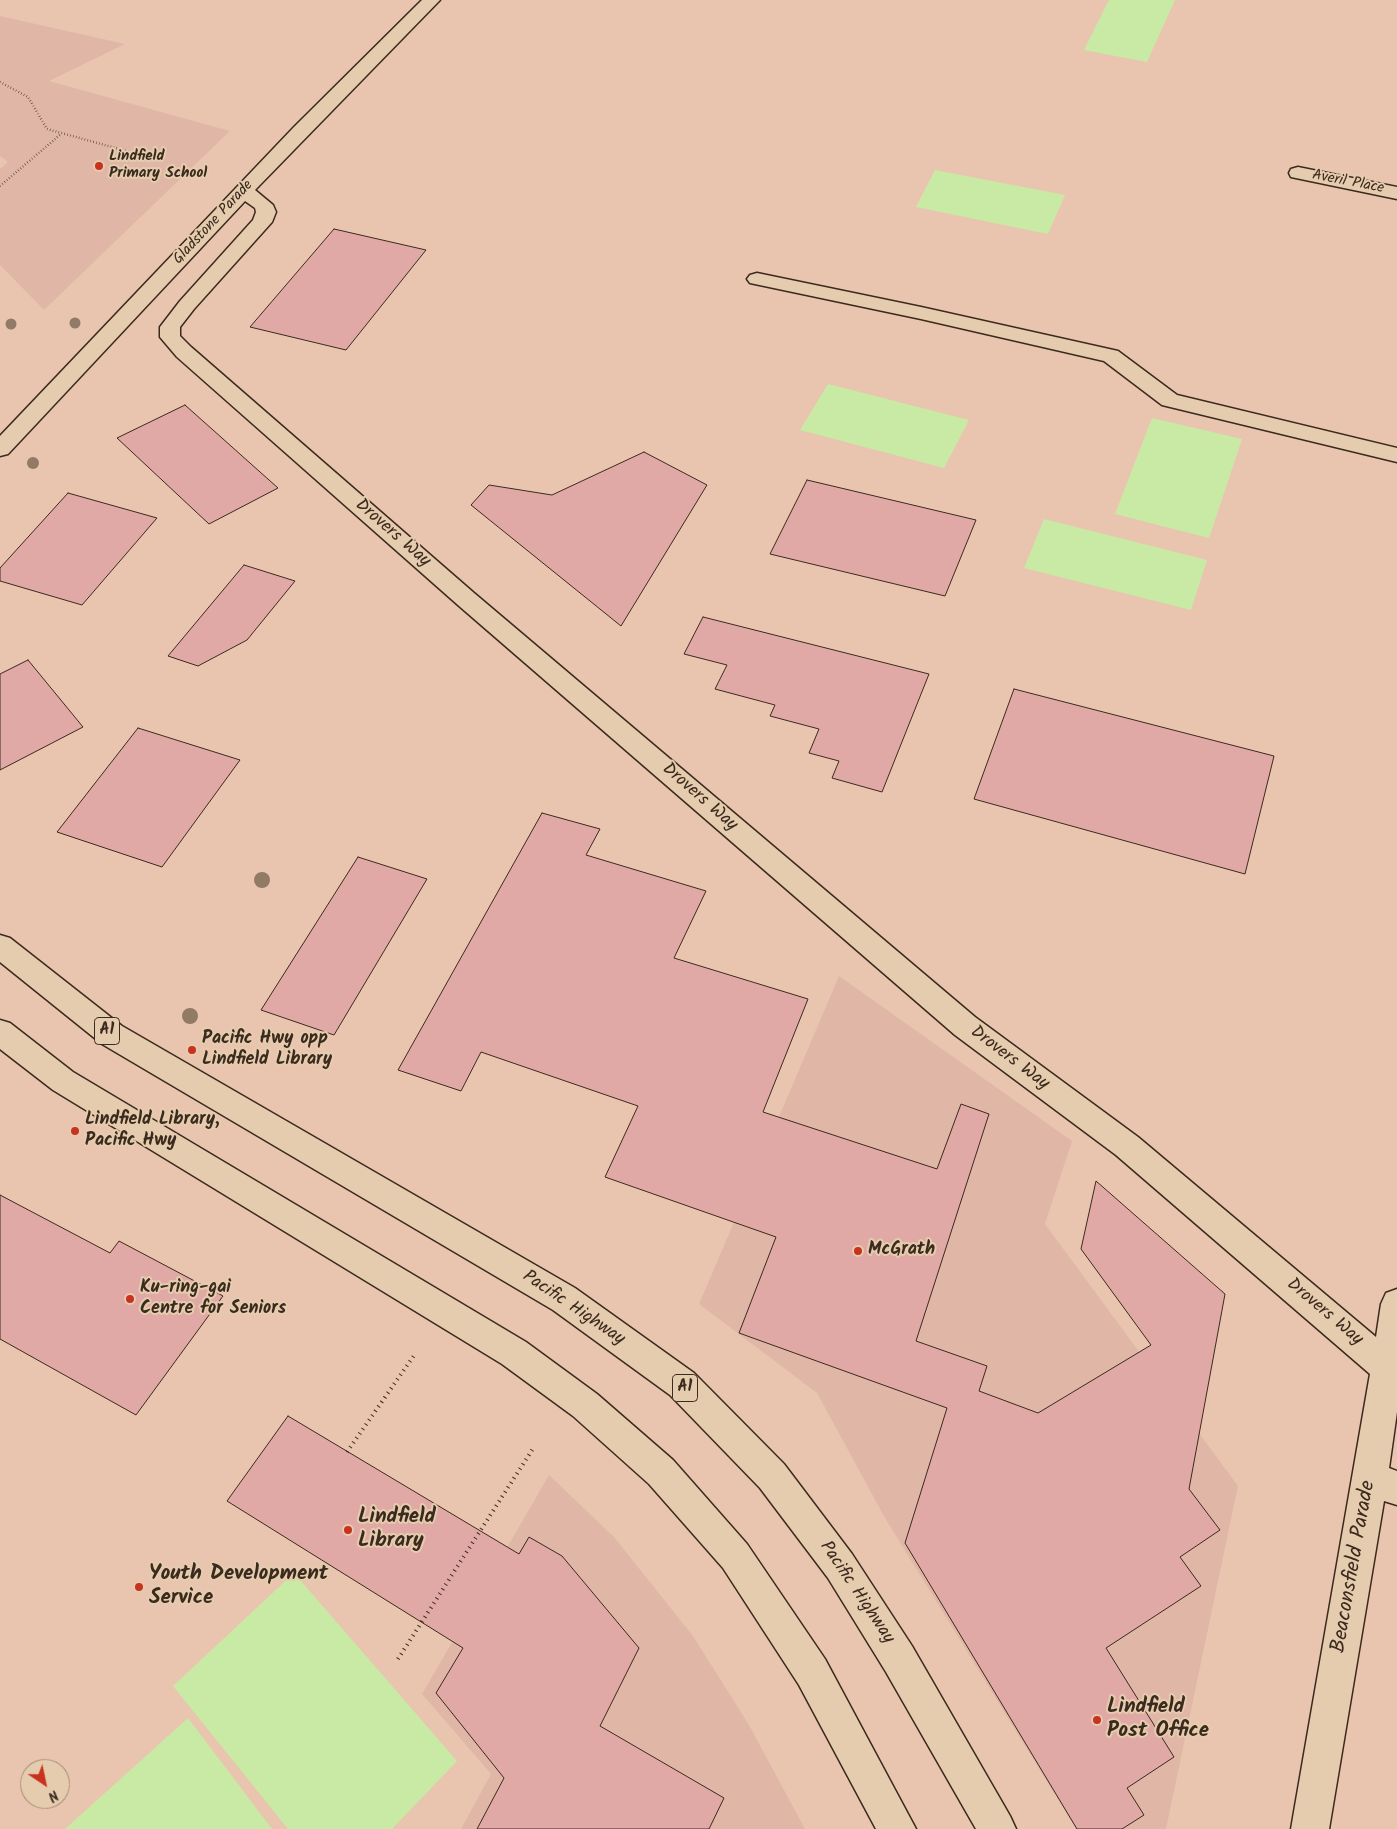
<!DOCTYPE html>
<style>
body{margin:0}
#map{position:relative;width:1397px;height:1829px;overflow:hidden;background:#e9c5af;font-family:Kalam,sans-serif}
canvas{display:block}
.north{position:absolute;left:20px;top:1759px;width:50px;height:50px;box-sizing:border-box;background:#e6ccae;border:1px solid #a28b74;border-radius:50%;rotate:146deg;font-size:14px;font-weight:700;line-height:20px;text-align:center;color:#3b2a1e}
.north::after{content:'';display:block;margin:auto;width:18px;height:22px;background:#c8321e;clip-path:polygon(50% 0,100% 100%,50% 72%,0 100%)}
</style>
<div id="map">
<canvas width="1397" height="1829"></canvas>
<div class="north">N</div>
</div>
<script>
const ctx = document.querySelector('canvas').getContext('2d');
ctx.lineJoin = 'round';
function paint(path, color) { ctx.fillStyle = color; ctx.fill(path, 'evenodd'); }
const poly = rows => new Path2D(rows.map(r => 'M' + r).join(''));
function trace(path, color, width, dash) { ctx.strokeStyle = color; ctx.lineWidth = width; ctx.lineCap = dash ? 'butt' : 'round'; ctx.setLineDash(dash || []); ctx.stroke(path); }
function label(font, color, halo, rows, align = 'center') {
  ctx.font = font + ' Kalam,sans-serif'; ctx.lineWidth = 4; ctx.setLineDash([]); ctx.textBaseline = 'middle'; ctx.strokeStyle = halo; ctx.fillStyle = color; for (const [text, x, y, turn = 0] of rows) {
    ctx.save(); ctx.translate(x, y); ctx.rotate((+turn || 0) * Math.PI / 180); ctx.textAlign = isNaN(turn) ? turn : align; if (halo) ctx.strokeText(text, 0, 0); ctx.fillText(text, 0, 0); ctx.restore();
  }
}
const built = poly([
 [0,16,125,44,49,81,230,131,44,310,0,265,0,169,8,162,0,156],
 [839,976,1072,1141,1045,1224,1238,1486,1166,1829,1076,1829,885,1518,817,1393,699,1304],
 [549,1475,614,1537,693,1636,749,1725,805,1829,461,1829,491,1774,422,1694]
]);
const green = poly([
 [1109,0,1175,0,1147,62,1084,50],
 [935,170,1065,195,1048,234,916,207],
 [828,384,969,420,944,468,800,430],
 [1152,418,1242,439,1209,538,1115,514],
 [1044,519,1207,560,1191,610,1024,568],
 [294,1573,457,1761,392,1829,288,1829,173,1686],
 [188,1718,272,1829,65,1829]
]);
const building = poly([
 [334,229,426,250,346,350,250,327,334,229],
 [185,405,278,488,209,524,117,438,185,405],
 [644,452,707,485,621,626,471,505,489,485,552,495,644,452],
 [807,480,976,520,945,596,770,554,807,480],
 [68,493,157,518,82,605,0,581,0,568,68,493],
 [244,565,295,581,247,640,198,666,168,656,244,565],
 [703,617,929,674,882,792,832,778,839,761,809,753,819,729,770,716,775,705,715,689,727,665,684,654,703,617],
 [28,660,83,727,0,770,0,674,28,660],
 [1014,689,1274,756,1245,874,974,799,1014,689],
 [138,728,240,760,162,867,57,832,138,728],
 [542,813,600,829,586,855,706,891,674,958,808,999,763,1112,937,1169,961,1104,989,1114,916,1341,987,1366,979,1391,1038,1413,1151,1345,1081,1249,1096,1181,1225,1294,1189,1489,1220,1530,1180,1557,1201,1586,1106,1648,1174,1757,1127,1788,1144,1815,1122,1829,1077,1829,905,1543,947,1408,739,1333,776,1237,605,1177,638,1106,481,1052,461,1091,398,1070,542,813],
 [358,857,427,879,334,1035,261,1010,358,857],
 [0,1195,110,1253,119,1241,223,1296,136,1415,0,1339,0,1195],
 [288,1416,519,1554,529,1537,562,1556,639,1648,600,1726,724,1798,709,1829,477,1829,504,1778,436,1693,463,1648,227,1501,288,1416]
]);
const pathFar1 = poly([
 [0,82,28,97,47,129,148,157,152,153],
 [0,186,61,134]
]);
const path = poly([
 [347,1452,415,1354],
 [398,1659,534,1447]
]);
const minor = poly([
 [422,0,440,0,255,190,273,205,276,212,272,222,194,309,180,327,180,336,191,347,474,593,975,1017,1138,1137,1376,1337,1381,1304,1386,1293,1397,1289,1397,1412,1389,1468,1397,1471,1397,1505,1384,1501,1329,1829,1291,1829,1370,1374,1116,1155,955,1035,458,605,177,357,160,337,160,327,180,301,253,220,256,212,255,208,245,201,8,454,0,456,0,436,294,127,422,0],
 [1298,167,1397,187,1397,199,1291,177,1289,173,1291,169,1298,167],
 [757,273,921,307,1118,351,1177,395,1397,448,1397,462,1162,405,1104,361,921,319,750,283,747,279,750,275,757,273]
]);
const highway = poly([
 [0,935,10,938,122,1026,575,1288,694,1373,784,1464,852,1554,912,1646,1010,1816,1016,1829,976,1829,886,1672,828,1578,760,1488,670,1395,553,1310,102,1044,0,962,0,935],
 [0,1020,10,1023,73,1072,526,1342,597,1394,673,1460,747,1544,825,1659,916,1829,876,1829,799,1685,723,1568,649,1484,573,1416,502,1364,53,1090,0,1049,0,1020]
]);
const trees = [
 [75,323,5.5],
 [11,324,5.5],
 [33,463,6],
 [262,880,8],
 [190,1016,8]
];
const markers = [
 [99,166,5,"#c8321e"],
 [192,1050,5,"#c8321e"],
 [75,1131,5,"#c8321e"],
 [858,1251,5,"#c8321e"],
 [130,1299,5,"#c8321e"],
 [348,1530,5,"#c8321e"],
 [139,1587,5,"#c8321e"],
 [1097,1720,5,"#c8321e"]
];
const farPoinames = [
 ["Lindfield",109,157],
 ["Primary School",109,174]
];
const farStreetnames = [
 ["Averil Place",1348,183,11],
 ["Gladstone Parade",214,223,-47]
];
const shields = [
 [107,1031,25],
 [685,1388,25]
];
const shieldNames = [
 ["A1",107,1031],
 ["A1",685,1388]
];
const streetNames = [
 ["Drovers Way",392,534,41],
 ["Drovers Way",699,798,41],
 ["Drovers Way",1009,1059,37],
 ["Pacific Highway",573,1309,34],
 ["Drovers Way",1324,1313,40],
 ["Pacific Highway",856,1593,56]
];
const poiNames = [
 ["Pacific Hwy opp",202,1040],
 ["Lindfield Library",202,1061],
 ["Lindfield Library,",85,1121],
 ["Pacific Hwy",85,1142],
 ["McGrath",868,1251],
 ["Ku-ring-gai",140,1289],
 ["Centre for Seniors",140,1310]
];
const nearPoinames = [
 ["Lindfield",358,1518],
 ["Library",358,1542],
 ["Youth Development",149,1575],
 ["Service",149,1599],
 ["Lindfield",1107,1708],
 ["Post Office",1107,1732]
];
const nearStreetnames = [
 ["Beaconsfield Parade",1355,1567,-80]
];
paint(built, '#e0b7a6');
paint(green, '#c8eaa4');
paint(building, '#e1a9a5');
trace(building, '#3b2a1e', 1);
trace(minor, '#3b2a1e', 3);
trace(highway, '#3b2a1e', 3);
trace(pathFar1, '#3b2a1e', 2.5, [0.5, 2.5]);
trace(path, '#3b2a1e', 4, [1, 4.5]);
paint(minor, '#e6ccae');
paint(highway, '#e6ccae');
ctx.fillStyle = '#917a66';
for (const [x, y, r] of trees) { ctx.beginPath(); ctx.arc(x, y, r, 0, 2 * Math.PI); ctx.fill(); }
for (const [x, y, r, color] of markers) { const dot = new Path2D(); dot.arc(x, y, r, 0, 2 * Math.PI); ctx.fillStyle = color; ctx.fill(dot); trace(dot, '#e6ccae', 2); }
label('bold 15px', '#3b2a1e', '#e6ccae', farPoinames, 'left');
label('15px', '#3b2a1e', '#e6ccae', farStreetnames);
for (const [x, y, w] of shields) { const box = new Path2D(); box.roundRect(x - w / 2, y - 13.5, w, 27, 4); ctx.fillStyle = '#e6ccae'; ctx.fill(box); trace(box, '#3b2a1e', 1); }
label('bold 16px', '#3b2a1e', null, shieldNames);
label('18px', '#3b2a1e', '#e6ccae', streetNames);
label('bold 18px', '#3b2a1e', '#e6ccae', poiNames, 'left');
label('bold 21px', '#3b2a1e', '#e6ccae', nearPoinames, 'left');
label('21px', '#3b2a1e', '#e6ccae', nearStreetnames);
</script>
